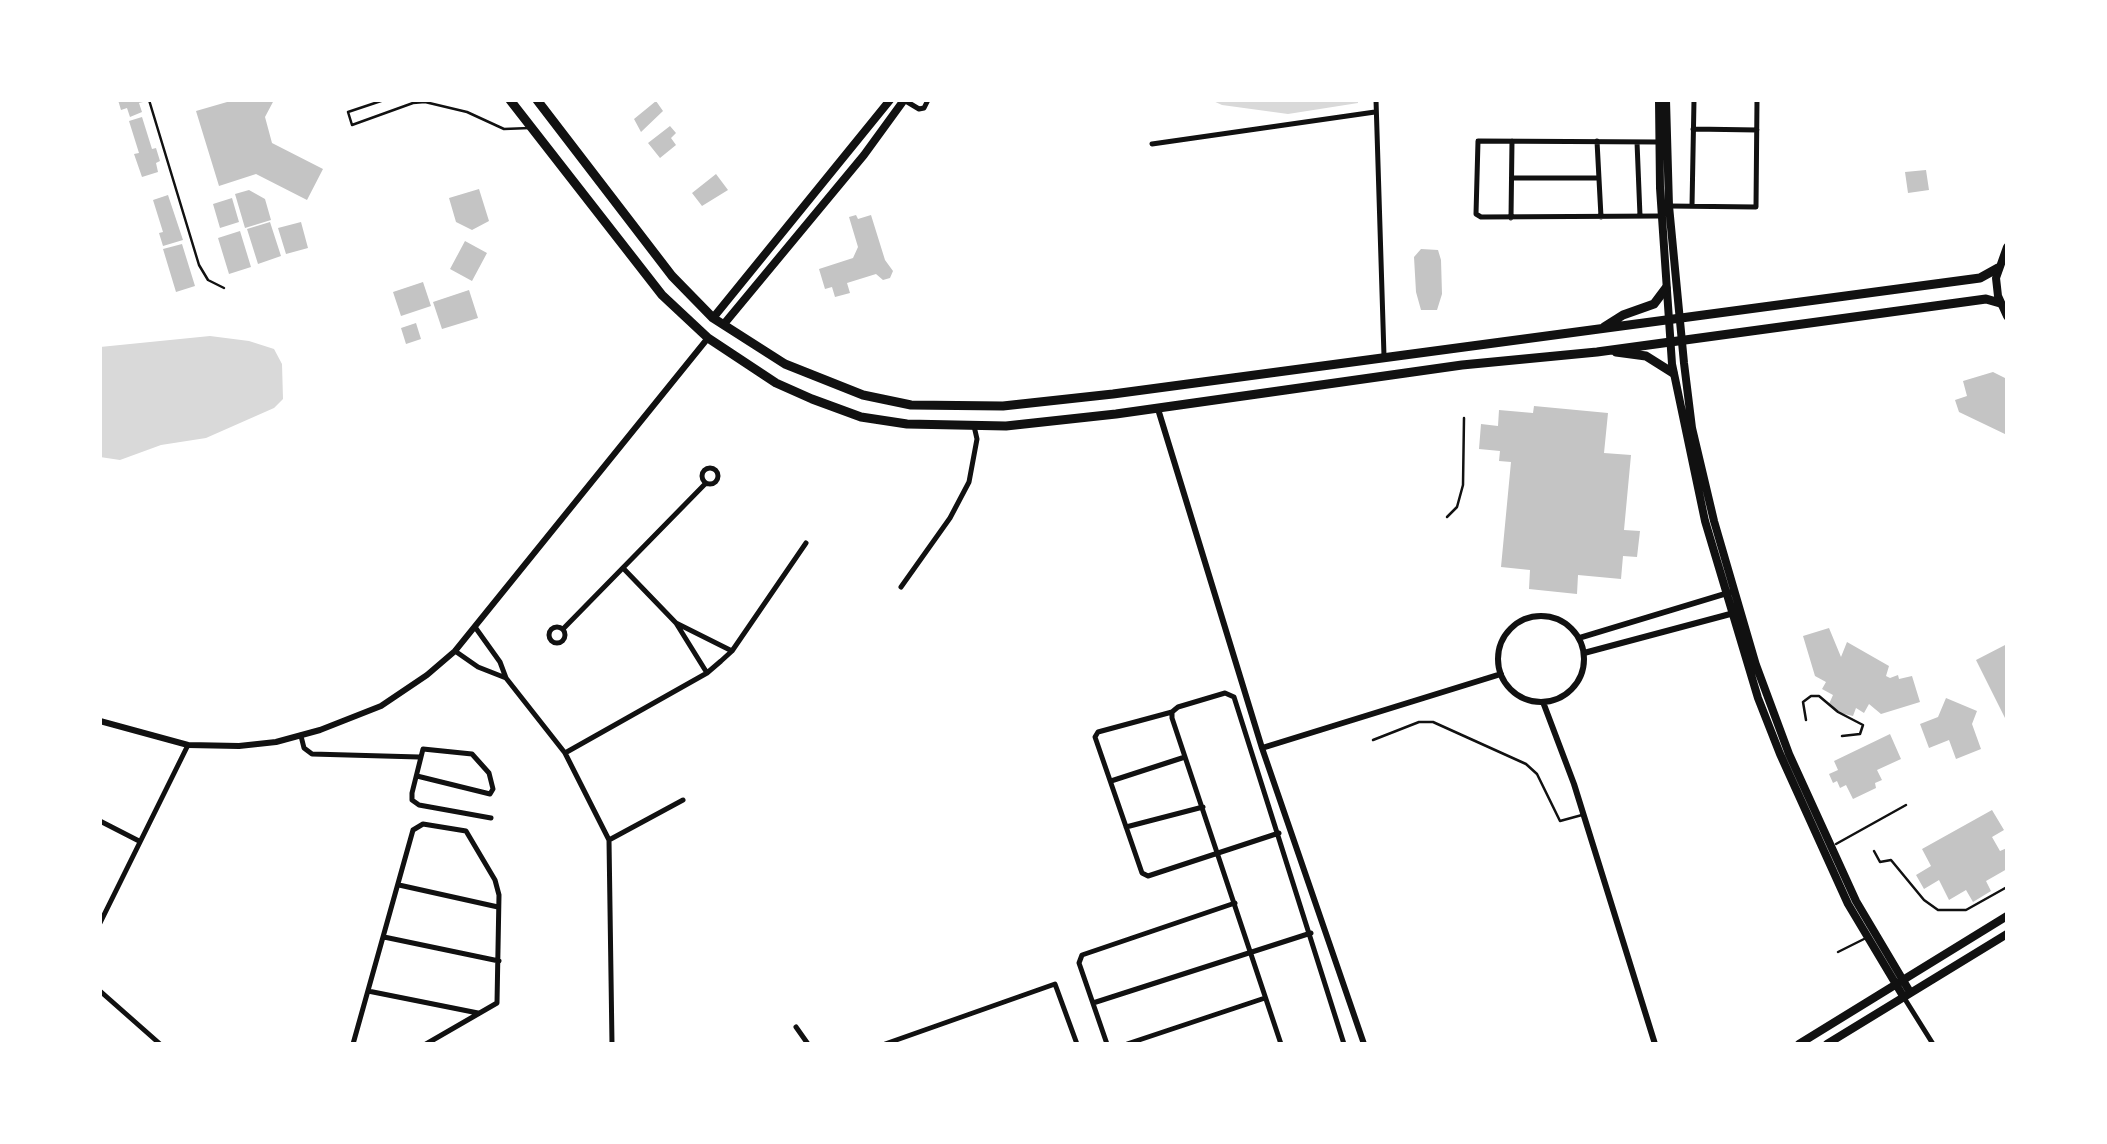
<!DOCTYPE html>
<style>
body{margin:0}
#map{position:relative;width:2107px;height:1144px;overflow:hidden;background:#fff;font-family:"Nunito Sans",sans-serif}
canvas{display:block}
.frame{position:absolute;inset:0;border:102px solid #fff;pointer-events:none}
</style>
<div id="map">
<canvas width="2107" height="1144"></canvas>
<div class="frame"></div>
</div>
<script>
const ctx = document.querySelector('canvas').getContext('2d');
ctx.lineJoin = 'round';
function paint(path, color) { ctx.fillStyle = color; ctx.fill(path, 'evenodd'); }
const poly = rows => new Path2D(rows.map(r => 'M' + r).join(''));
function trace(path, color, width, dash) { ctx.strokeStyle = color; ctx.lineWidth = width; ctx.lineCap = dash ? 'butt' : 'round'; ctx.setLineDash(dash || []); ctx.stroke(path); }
const water = poly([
 [1211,100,1358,100,1358,103,1288,114,1222,105],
 [210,336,249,341,274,349,282,364,283,399,274,408,206,438,161,445,120,460,100,457,100,347]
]);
const building = poly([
 [118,100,147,100,147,101,139,103,142,112,130,117,127,108,121,110],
 [234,100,274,100,265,117,272,143,323,169,307,200,256,174,219,186,196,111],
 [656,101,663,111,641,132,634,119],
 [142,117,152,149,156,148,160,161,156,163,158,172,142,177,134,154,139,153,129,121],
 [670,126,676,133,671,138,676,145,660,158,648,143],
 [1926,170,1929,190,1908,193,1905,172],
 [716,174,728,190,702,206,692,193],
 [479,189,489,221,472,230,456,222,449,198],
 [249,190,265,199,271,220,245,228,235,194],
 [168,195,183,240,163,246,159,233,163,232,153,200],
 [232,198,239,222,220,228,213,204],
 [856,215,858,219,871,215,885,260,893,271,890,278,883,280,876,274,847,283,850,293,835,297,832,287,825,289,819,269,853,258,858,247,849,217],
 [270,222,281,256,258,264,247,229],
 [301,222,308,248,286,254,278,228],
 [240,231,251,267,229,274,218,238],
 [465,241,487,253,472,281,450,269],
 [182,244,195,286,176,292,163,249],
 [1421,249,1438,250,1441,260,1442,294,1437,310,1421,310,1416,292,1414,257],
 [423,282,431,306,401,316,393,292],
 [469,290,478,318,442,329,433,302],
 [416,323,421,339,406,344,401,328],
 [1993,372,2007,379,2007,435,1959,412,1955,400,1967,396,1963,381],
 [1534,406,1608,413,1604,453,1631,455,1624,530,1640,531,1637,557,1623,556,1621,579,1578,575,1577,594,1529,589,1530,570,1501,567,1511,462,1499,461,1500,451,1479,449,1481,424,1498,426,1499,410,1533,413],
 [1829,628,1841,657,1847,642,1889,666,1886,676,1890,678,1898,675,1899,679,1912,676,1920,702,1881,714,1869,704,1864,713,1856,708,1853,716,1840,713,1829,704,1833,695,1822,689,1826,682,1815,676,1803,636],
 [2007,644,2007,722,1976,660],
 [1946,698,1977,711,1972,724,1981,749,1956,759,1949,740,1929,748,1920,724,1938,717],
 [1890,734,1901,759,1877,770,1882,780,1875,783,1876,788,1853,799,1846,785,1840,788,1837,781,1833,783,1829,774,1838,770,1834,761],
 [1992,810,2004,830,1992,837,2000,851,2007,848,2007,869,1986,881,1991,891,1973,902,1966,890,1949,900,1939,880,1924,889,1916,875,1931,866,1922,849]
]);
const service = poly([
 [149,100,199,265,208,280,224,288],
 [384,100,348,112,352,125,413,103,425,102,467,112,504,129,530,128],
 [1447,517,1457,507,1463,485,1464,418],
 [1806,720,1803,702,1811,696,1819,696,1838,712,1863,725,1860,734,1842,736],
 [1373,740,1419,722,1433,722,1526,764,1537,774,1560,821,1582,815],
 [1836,844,1906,805],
 [1874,851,1880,862,1891,860,1924,900,1938,910,1966,910,2007,887],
 [1838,952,1866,938]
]);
const minor = poly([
 [904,100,919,109,924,108,928,100],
 [1376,100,1384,356],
 [1693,129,1757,130],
 [1597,141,1601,217],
 [1637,142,1640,216],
 [1658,142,1478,141,1476,214,1481,217,1661,216],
 [1152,144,1375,112],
 [1512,178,1599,178],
 [1669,206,1756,207,1757,100],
 [1692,206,1694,100],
 [1511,218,1512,141],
 '702 476a8 8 0 1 1 16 0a8 8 0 1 1-16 0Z',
 [623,568,676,623],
 [901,587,950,518,969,482,977,439,974,426],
 '549 635a8 8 0 1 1 16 0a8 8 0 1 1-16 0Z',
 [475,627,500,662,506,678,565,753,609,840,612,1044],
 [563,629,706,483],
 [455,651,478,667,506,678],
 [707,673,676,623,732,651],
 [1172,712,1098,732,1095,737,1142,873,1148,876,1279,833],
 [301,736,304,748,312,754,419,757],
 [565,753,707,673,721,661,732,651,806,543],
 [417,776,490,794,493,789,489,773,472,754,423,749,412,793,412,800,419,805,491,818],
 [1111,781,1185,757],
 [100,821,139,841],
 [1126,827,1203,807],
 [609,840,683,800],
 [399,885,498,907],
 [100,923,188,745],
 [384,937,499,961],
 [100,991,160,1044],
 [368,991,478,1013],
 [1903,996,1933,1044],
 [1093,1003,1311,933],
 [796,1027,808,1044],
 [353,1044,413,830,423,824,466,831,495,880,499,895,497,1003,426,1044],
 [885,1044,1055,984,1077,1044],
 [1107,1044,1079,963,1082,955,1235,903],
 [1127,1044,1265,998],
 [1281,1044,1172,718,1172,712,1178,707,1225,693,1234,697,1344,1044]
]);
const tertiary = poly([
 [1158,409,1262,748,1364,1044],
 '1498 659a43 43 0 1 1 86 0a43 43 0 1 1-86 0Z',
 [1579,638,1731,592],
 [1584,653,1734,613],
 [1543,702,1574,784,1655,1044],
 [100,721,188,745,239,746,276,742,320,730,381,706,427,675,455,651,708,338],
 [1262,748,1501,674]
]);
const secondary = poly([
 [1659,100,1660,188,1672,364,1705,521,1758,698,1780,754,1848,904,1903,996],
 [1666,100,1669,206,1684,363,1692,428,1714,521,1756,665,1789,754,1856,901,1910,992],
 [2007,247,1996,278,1998,296,2007,316],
 [713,318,890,100],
 [724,324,864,155,904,100],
 [1799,1044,2007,916],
 [1827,1044,2007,934]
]);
const trunk = poly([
 [510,100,662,295,708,338,776,383,812,399,861,417,907,424,1006,426,1116,414,1462,365,1597,352,1986,299,2000,303],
 [537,100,672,276,713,318,785,364,863,395,911,405,1003,406,1113,394,1980,278,1998,268],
 [1604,327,1623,315,1654,304,1666,288],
 [1616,352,1646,356,1673,373]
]);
paint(water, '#d9d9d9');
paint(building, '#c4c4c4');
trace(service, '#111', 2.5);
trace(minor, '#111', 5);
trace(tertiary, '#111', 6);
trace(secondary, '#111', 8);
trace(trunk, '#111', 9);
</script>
